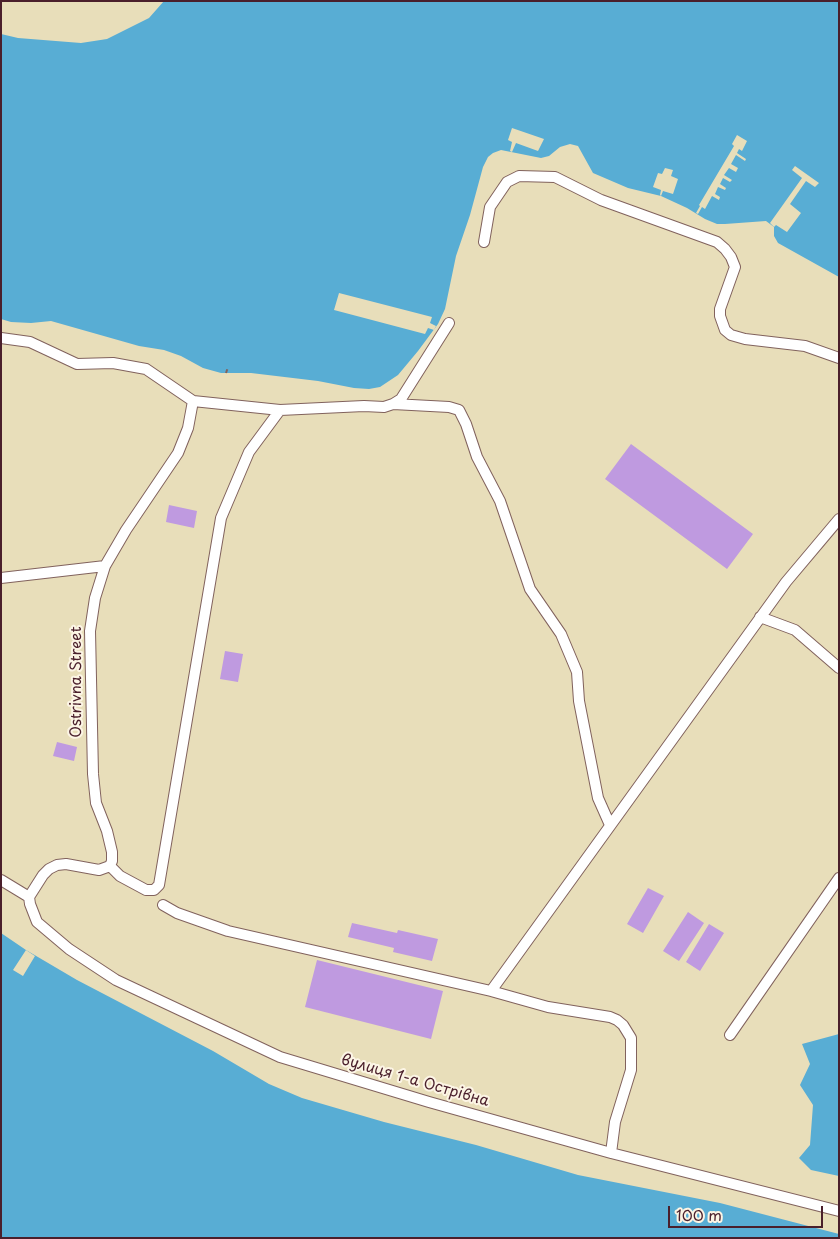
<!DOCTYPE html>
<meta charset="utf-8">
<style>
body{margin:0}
#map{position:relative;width:840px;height:1239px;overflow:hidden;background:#e8deba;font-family:"Playpen Sans",sans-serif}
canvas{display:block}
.frame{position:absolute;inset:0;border:2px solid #4a1f2b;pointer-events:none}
.scale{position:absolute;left:668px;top:1206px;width:155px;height:22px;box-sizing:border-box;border:2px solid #4a1f2b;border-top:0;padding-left:6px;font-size:15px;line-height:18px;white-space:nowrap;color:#4a1f2b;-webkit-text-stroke:4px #fcf5e5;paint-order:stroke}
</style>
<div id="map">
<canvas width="840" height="1239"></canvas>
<div class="frame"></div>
<div class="scale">100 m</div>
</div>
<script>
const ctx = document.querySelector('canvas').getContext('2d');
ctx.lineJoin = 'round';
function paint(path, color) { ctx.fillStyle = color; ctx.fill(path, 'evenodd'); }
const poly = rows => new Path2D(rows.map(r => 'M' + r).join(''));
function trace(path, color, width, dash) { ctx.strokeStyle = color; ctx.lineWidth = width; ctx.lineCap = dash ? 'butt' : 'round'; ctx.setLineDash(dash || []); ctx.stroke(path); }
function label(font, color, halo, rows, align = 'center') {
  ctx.font = font + ' "Playpen Sans",sans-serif'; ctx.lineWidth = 4; ctx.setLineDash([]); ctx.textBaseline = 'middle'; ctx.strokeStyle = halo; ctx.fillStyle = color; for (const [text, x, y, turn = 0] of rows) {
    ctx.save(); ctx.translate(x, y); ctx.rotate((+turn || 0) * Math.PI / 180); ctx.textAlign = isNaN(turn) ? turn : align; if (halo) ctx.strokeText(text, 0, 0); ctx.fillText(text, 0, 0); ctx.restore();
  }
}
const water = poly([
 [164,1,839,1,839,277,778,243,774,236,774,227,766,221,725,224,717,224,705,219,687,208,661,196,628,188,593,173,578,146,570,144,560,147,549,156,541,158,501,150,493,153,488,157,483,167,470,215,456,256,445,309,438,324,418,351,398,375,380,387,369,389,354,388,318,381,251,373,221,373,203,368,181,356,164,350,139,346,51,321,31,323,11,322,1,319,1,34,18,38,81,43,107,39,149,18],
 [1,933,26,950,77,980,213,1051,269,1084,302,1098,384,1122,476,1145,578,1175,720,1203,839,1234,839,1238,1,1238],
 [839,1034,839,1176,811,1170,799,1158,810,1145,813,1105,800,1085,810,1064,802,1044]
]);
const pier = poly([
 [512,128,544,139,538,151,516,143,512,152,510,151,512,142,508,140],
 [737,135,747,141,742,151,739,149,737,153,746,159,745,161,736,155,731,164,738,168,736,172,729,168,724,175,732,180,730,182,723,178,720,184,726,188,725,190,718,187,715,194,720,197,719,200,712,196,705,209,702,207,698,214,696,213,700,206,699,205,734,146,732,144],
 [795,166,819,183,815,187,806,181,790,204,801,213,787,232,776,225,774,227,770,223,802,178,792,170],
 [665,168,673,170,671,176,678,179,673,194,663,191,661,196,660,195,661,190,653,187,658,173,662,174],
 [339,293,432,317,430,323,436,326,434,330,428,328,425,334,334,310],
 [26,950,35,956,23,976,13,970]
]);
const building = poly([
 [631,444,753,534,727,569,605,479],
 [169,505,197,511,194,528,166,522],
 [225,651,243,654,238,682,220,679],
 [57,742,77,747,74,761,53,756],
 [648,888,664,896,643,933,627,924],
 [688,912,704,923,679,961,663,951],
 [352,923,397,933,398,930,438,939,432,961,393,952,394,948,348,937],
 [709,924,724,933,700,971,686,962],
 [317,960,443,991,431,1039,305,1007]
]);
const path = poly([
 [226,373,228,367]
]);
const minor = poly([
 [484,242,490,207,507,182,519,176,555,177,601,200,717,242,725,249,731,257,735,267,720,309,720,316,725,330,731,335,745,339,805,346,839,358],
 [1,338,30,342,77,364,113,363,146,369,193,401,280,410,364,406,384,407,393,404,401,399,449,323],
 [393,404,449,407,459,410,466,424,477,457,500,501,530,589,561,634,577,672,579,701,598,798,610,825],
 [1,578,105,566],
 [760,617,795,630,839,668],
 [110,866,120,876,146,890,154,890,159,885,221,518,249,452,280,410],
 [110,866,112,861,112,852,107,831,96,803,93,774,90,631,95,598,105,566,126,530,178,453,188,428,193,401],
 [1,880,29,897],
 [29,897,30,904,37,922,69,949,116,980,280,1057,429,1102,611,1153,839,1211],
 [29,897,43,875,49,869,57,865,66,864,99,870,110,866],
 [163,905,177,913,228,931,491,991,548,1007,610,1017,617,1020,623,1025,631,1038,631,1070,615,1122,611,1153],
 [491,991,786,582,839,519],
 [730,1035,839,878]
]);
const streetNames = [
 ["Ostrivna Street",77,682,-90],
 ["вулиця 1-а Острівна",415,1081,16]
];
paint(water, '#58add4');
paint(pier, '#e8deba');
paint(building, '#bf9ae0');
trace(minor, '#81625d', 12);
trace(path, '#81625d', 2, [4, 4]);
trace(minor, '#fff', 10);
label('15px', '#4a1f2b', '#fcf5e5', streetNames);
</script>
